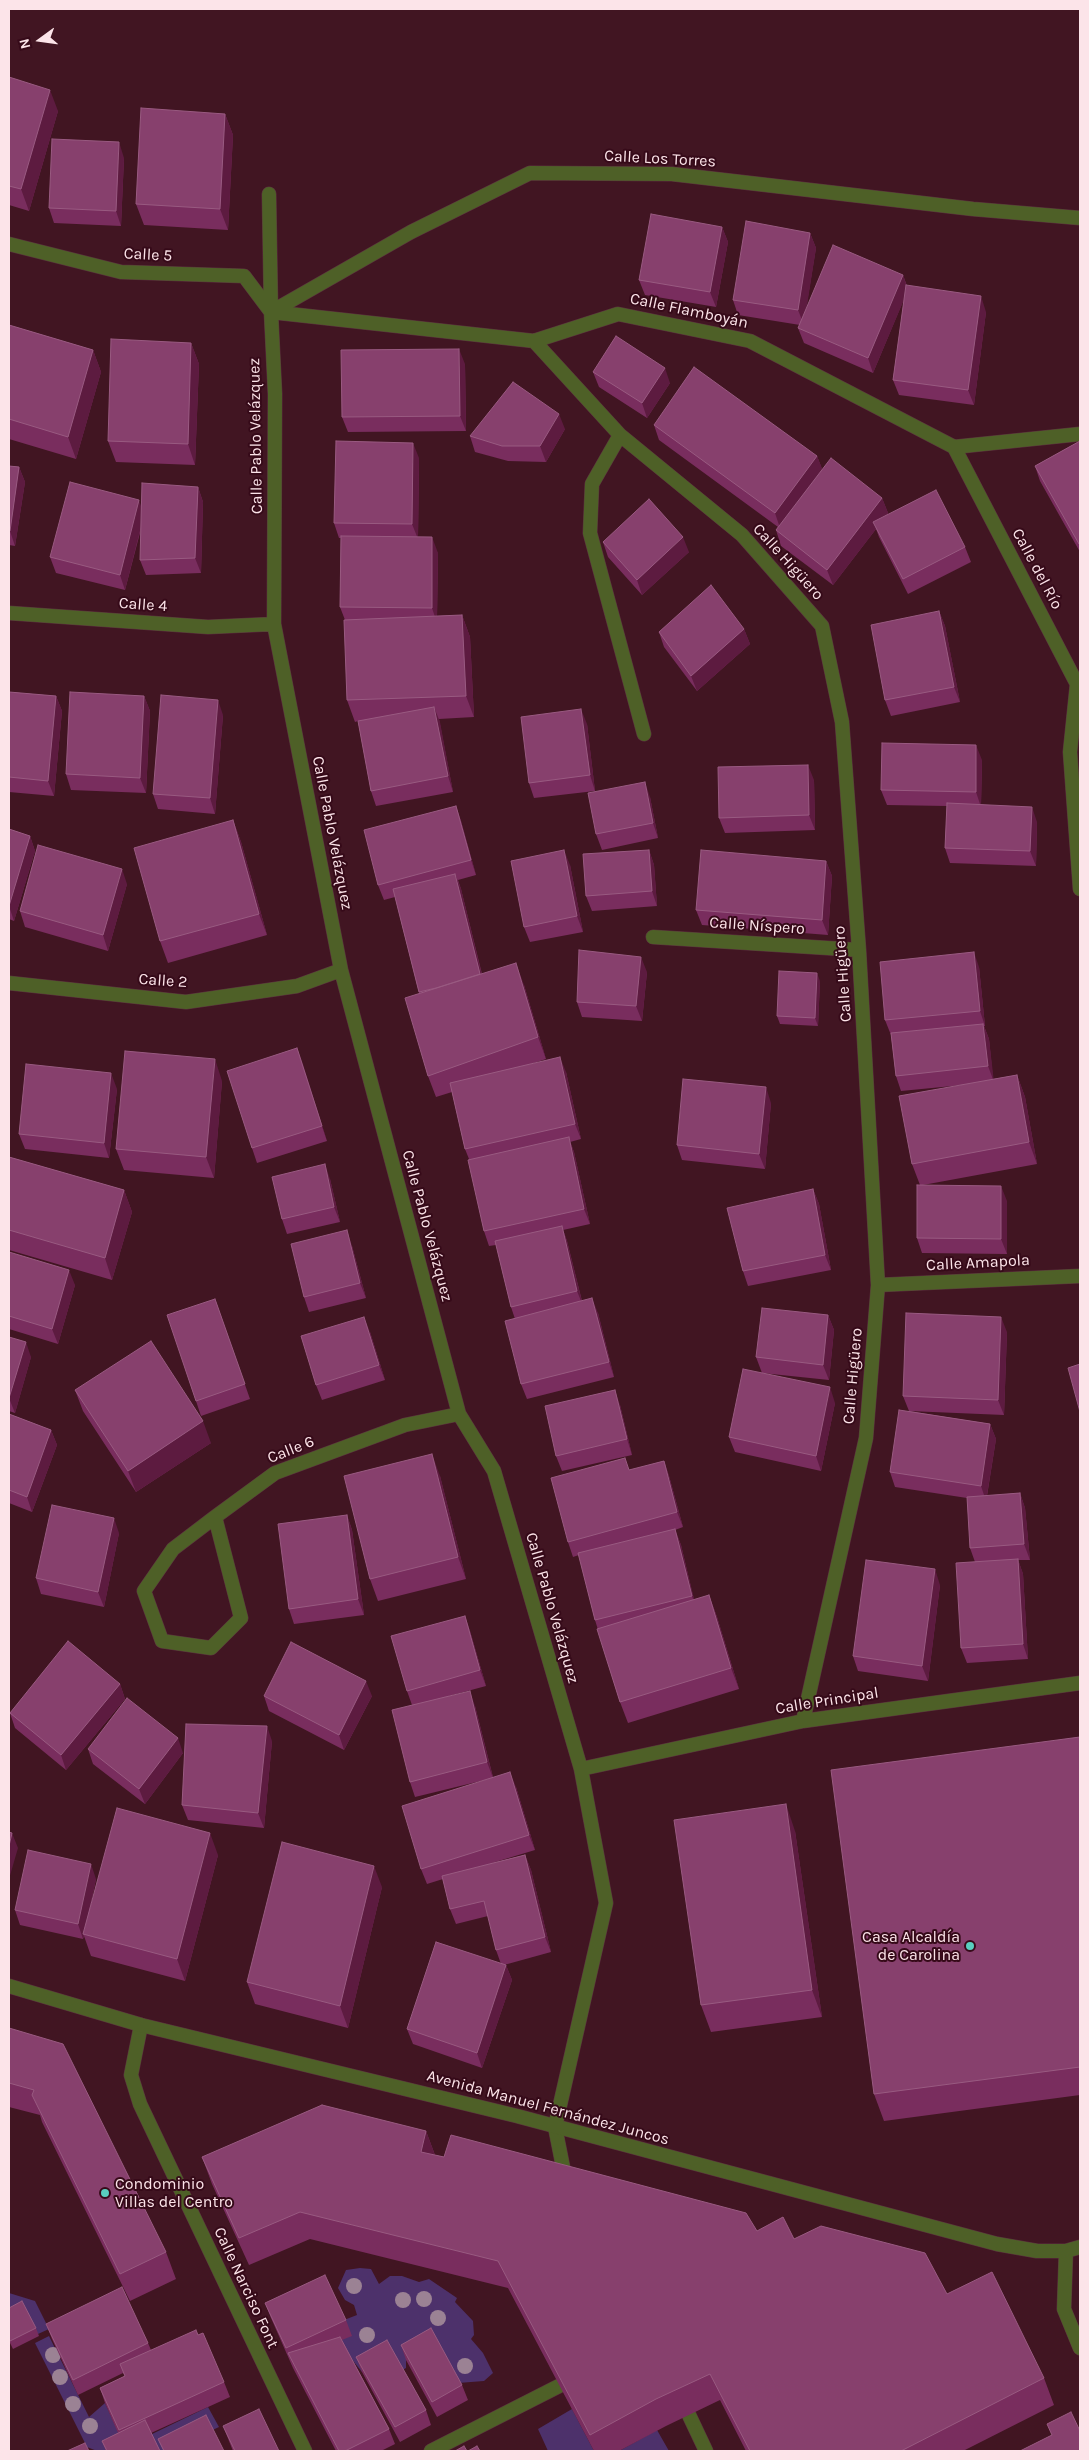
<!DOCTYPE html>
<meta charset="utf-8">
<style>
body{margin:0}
#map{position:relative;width:1089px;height:2460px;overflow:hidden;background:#411522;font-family:Karla,sans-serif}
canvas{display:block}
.frame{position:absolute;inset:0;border:10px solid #fce4e9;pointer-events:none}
.north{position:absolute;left:15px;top:15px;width:50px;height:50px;-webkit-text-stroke:4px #360a19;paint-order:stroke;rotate:256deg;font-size:14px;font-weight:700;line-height:20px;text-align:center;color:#fce4e9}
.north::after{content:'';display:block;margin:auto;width:18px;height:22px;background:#fce4e9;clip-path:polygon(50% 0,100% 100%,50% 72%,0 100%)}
</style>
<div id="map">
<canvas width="1089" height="2460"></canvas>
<div class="frame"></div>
<div class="north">N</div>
</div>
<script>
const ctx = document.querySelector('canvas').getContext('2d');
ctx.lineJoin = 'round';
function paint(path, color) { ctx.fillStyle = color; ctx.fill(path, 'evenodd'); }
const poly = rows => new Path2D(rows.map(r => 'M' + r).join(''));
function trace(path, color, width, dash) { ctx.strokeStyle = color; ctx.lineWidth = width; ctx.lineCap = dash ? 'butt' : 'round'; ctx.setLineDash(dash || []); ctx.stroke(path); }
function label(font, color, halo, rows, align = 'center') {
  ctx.font = font + ' Karla,sans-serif'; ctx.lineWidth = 4; ctx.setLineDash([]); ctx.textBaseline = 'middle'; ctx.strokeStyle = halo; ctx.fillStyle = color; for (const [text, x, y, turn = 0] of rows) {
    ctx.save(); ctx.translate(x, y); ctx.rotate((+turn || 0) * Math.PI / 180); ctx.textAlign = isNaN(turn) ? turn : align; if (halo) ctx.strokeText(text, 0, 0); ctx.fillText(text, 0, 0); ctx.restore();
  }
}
const green = poly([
 [360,2268,371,2269,379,2284,390,2276,402,2276,419,2282,429,2279,457,2298,455,2302,473,2321,474,2335,471,2339,483,2353,493,2373,484,2381,458,2383,406,2360,406,2368,401,2371,393,2355,362,2372,346,2352,326,2347,344,2320,357,2315,354,2305,345,2300,338,2288,346,2270],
 [9,2293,35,2301,49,2329,38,2334,9,2317],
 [49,2336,89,2417,105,2403,124,2445,115,2451,97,2451,87,2447,35,2343],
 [208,2407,219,2427,168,2451,158,2451,150,2435],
 [572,2409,594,2451,548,2451,538,2429],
 [657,2430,669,2451,619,2451]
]);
const minor = poly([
 [269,194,271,312,275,394,274,624,341,970,459,1414,494,1471,581,1769,606,1903,555,2127,566,2182],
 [9,244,121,272,244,276,271,312],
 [271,312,411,232,530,173,672,174,973,209,1080,218],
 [271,312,534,341,618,314,750,341,954,447,1080,434],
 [534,341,620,435,742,535,822,626,842,722,859,950,878,1285,866,1438,803,1721],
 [620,435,592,484,590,533,644,734],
 [954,447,1077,684,1070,752,1080,889],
 [9,613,208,627,274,624],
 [653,937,859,950],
 [9,983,186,1002,297,986,341,970],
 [878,1285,1080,1276],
 [215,1517,241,1618,211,1648,162,1641,144,1591,173,1549,215,1517,275,1473,405,1425,459,1414],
 [581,1769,803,1721,1080,1683],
 [141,2025,131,2075,140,2104,305,2451],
 [689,2415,706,2451],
 [431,2451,559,2386]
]);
const tertiary = poly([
 [9,1986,141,2025,517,2116,997,2244,1037,2251,1066,2251,1080,2247],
 [1066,2251,1064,2309,1080,2348]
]);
const trees = [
 [354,2286],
 [424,2299],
 [403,2300],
 [438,2318],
 [367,2335],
 [53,2355],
 [465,2366],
 [60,2377],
 [73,2404],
 [90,2426]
];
const wall = poly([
 [9,77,58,111,29,211,9,205],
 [225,114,233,135,228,230,144,225,136,204],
 [124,158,121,226,54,223,49,208],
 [722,227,728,242,716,307,645,295,639,280],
 [810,233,816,248,806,309,903,275,907,286,986,312,974,405,899,395,893,380,904,299,873,373,804,343,798,328,800,325,738,315,733,300],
 [9,325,93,350,101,372,76,459,9,439],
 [191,343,199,364,195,465,116,462,108,441],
 [465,364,466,431,348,432,342,417],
 [593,372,670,383,647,418,599,387],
 [654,425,817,456,822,469,882,498,888,513,886,516,965,547,971,562,908,594,879,537,876,529,833,585,781,546,776,530,778,527,659,440],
 [565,429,546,462,508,461,475,452,470,436],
 [1080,441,1080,552,1040,481,1035,466],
 [419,458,418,537,438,553,437,616,462,615,470,637,474,717,439,719,453,792,376,806,371,791,358,721,355,722,347,700,345,620,340,607,341,538,339,538,334,523],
 [9,466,19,467,25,482,15,546,9,545],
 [198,487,203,502,201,573,146,575,140,560,141,529,125,590,56,573,50,557,142,508],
 [603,542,689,552,642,595,608,557],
 [939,611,945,626,960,702,891,716,885,700],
 [744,629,750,644,697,691,664,647,659,632],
 [9,692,56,696,62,711,54,796,9,792],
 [144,696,150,711,146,793,71,790,66,774],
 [223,715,215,814,158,809,153,794],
 [587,724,595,791,534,798,529,783],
 [982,760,981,804,1037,822,1036,866,950,863,945,848,947,806,887,805,881,790],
 [814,780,815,830,725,833,719,818],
 [650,797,658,838,602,850,596,834],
 [456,806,461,821,476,875,458,880,461,889,482,974,524,985,546,1059,531,1064,566,1072,581,1139,570,1142,574,1152,590,1224,563,1230,567,1241,582,1301,598,1313,614,1377,527,1399,521,1384,515,1319,511,1307,496,1245,489,1246,484,1231,469,1159,465,1149,452,1092,436,1097,428,1076,419,993,395,897,384,900,378,885],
 [233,820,241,842,267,935,168,963,160,941],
 [9,829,30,836,35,851,14,921,9,919],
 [649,850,654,865,657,906,592,911,586,896],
 [826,861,832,876,828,935,702,925,696,910],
 [570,865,583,932,530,942,524,927],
 [127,884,108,951,25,927,20,911],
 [979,967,985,1026,984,1026,989,1039,993,1079,1017,1075,1025,1097,1037,1164,923,1185,1007,1201,1007,1254,922,1253,917,1238,920,1185,912,1164,963,1085,901,1091,896,1076,891,1035,885,1020],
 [647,972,642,1021,582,1017,577,1002],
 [820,981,818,1026,780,1024,777,1016],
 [297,1048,327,1141,257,1163,252,1148],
 [222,1081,214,1178,124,1170,116,1149],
 [117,1089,109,1158,25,1149,19,1134],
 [771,1103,765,1169,682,1160,677,1145],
 [9,1157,124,1190,132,1212,112,1280,9,1250],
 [330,1179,340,1222,287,1234,282,1219],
 [813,1189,819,1204,831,1270,748,1286,743,1271],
 [352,1246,366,1298,309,1312,304,1297],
 [9,1252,75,1285,58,1344,9,1329],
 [215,1299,250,1399,201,1416,196,1401],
 [828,1315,834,1330,829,1380,762,1373,756,1357],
 [370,1332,385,1380,322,1400,316,1385],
 [1007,1332,1004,1415,909,1411,990,1424,996,1439,987,1496,1020,1493,1025,1508,1030,1560,1018,1560,1023,1574,1028,1659,967,1663,961,1648,975,1562,970,1548,967,1498,895,1487,890,1472,909,1411,903,1396],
 [9,1337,31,1357,15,1413,9,1411],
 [75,1390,211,1443,136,1492,83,1411],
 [835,1403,821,1471,735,1452,729,1437],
 [620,1405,632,1455,562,1471,556,1456],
 [9,1414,51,1430,57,1445,32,1512,9,1503],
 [664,1461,669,1476,683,1527,675,1530,681,1545,694,1600,709,1595,717,1617,739,1689,628,1723,620,1702,595,1620,579,1555,573,1557,568,1542,630,1470],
 [440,1476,466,1579,378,1601,370,1579],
 [347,1515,352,1530,364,1615,294,1624,289,1609],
 [119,1533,104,1607,41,1594,36,1578],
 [940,1585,928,1681,858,1671,853,1656],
 [465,1616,470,1631,486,1686,449,1696,475,1706,493,1777,516,1787,535,1850,492,1863,525,1855,531,1870,551,1952,504,1965,506,1965,512,1980,482,2068,413,2044,407,2029,501,1964,496,1950,488,1916,456,1924,450,1909,443,1879,427,1884,421,1869,489,1779,415,1797,410,1782,412,1705,407,1691],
 [120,1684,125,1699,66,1770,15,1728,10,1713],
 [264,1696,372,1696,344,1750,269,1711],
 [1080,1737,1080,2095,884,2121,874,2094],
 [272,1741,264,1828,188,1820,182,1805],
 [88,1749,183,1753,145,1804,93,1764],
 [795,1831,822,2017,711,2032,701,2005],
 [218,1855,185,1981,91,1956,84,1936,83,1939,20,1925,15,1910,96,1879,90,1908],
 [382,1887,348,2028,255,2004,247,1982],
 [9,2028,166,2252,176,2279,130,2301,42,2122,40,2115,9,2107],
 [426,2131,435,2155,757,2231,794,2239,947,2294,1044,2378,1054,2405,963,2451,746,2451,720,2400,666,2426,619,2451,594,2451,508,2288,310,2239,249,2265,212,2184,202,2157],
 [265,2303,346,2320,352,2336,342,2340,389,2429,395,2444,381,2451,336,2451,293,2368,271,2318],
 [9,2308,36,2328,39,2336,13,2349,9,2341],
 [46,2324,148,2343,151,2350,198,2335,224,2382,230,2397,151,2433,160,2451,106,2451,102,2441,118,2433,105,2403,100,2388,125,2376,123,2373,78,2395,52,2339],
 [401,2345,462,2385,468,2400,437,2417,406,2360],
 [356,2357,426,2410,431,2425,400,2442,362,2372],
 [223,2426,279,2451,233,2451]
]);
const shadedWall = poly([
 [50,90,58,111,29,211,21,189],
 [225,114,233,135,228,230,220,209],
 [119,142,124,158,121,226,116,211],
 [722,227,728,242,716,307,710,292],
 [810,233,816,248,804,325,798,310],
 [903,275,908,290,873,373,868,358],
 [981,296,986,312,974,405,968,390],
 [191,343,199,364,195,465,188,444],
 [459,349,465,364,466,431,460,416],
 [93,350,101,372,76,459,68,437],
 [665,368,670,383,647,418,642,403],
 [559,414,565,429,546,462,540,446],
 [413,443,419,458,418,539,412,524],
 [817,456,823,471,780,528,775,513],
 [19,467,25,482,15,546,10,531],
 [198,487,203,502,201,573,195,558],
 [882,498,888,513,876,528,873,522,876,529,833,585,827,570],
 [139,500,144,515,125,590,120,575],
 [432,537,438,553,437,623,432,608],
 [683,537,689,552,642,595,637,580],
 [939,611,945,626,960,702,954,687],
 [462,615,470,637,474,717,466,696],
 [744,629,750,644,697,691,691,676],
 [56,696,62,711,54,796,48,781],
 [144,696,150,711,146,793,140,778],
 [218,700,223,715,215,814,210,798],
 [434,707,440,722,453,792,448,776],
 [581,709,587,724,595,791,590,775],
 [976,745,982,760,981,807,976,792],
 [808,765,814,780,815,830,809,815],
 [645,782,650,797,658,838,653,823],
 [456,806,461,821,476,875,471,860],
 [1032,807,1037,822,1036,866,1030,851],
 [233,820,241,842,267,935,259,914],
 [30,836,35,851,14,921,9,906],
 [564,850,570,865,583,932,577,916],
 [649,850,654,865,657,906,652,891],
 [826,861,832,876,828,935,822,920],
 [122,869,127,884,108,951,103,935],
 [455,874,461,889,486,992,481,977],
 [974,952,979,967,985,1026,980,1011],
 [641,957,647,972,642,1021,636,1006],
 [516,963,524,985,546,1059,538,1037],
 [817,973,820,981,818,1026,815,1018],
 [983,1024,989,1039,994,1082,988,1066],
 [297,1048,303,1064,327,1141,322,1126],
 [560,1057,566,1072,581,1139,575,1124],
 [215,1059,222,1081,214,1178,206,1157],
 [111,1073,117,1089,109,1158,104,1143],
 [1017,1075,1025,1097,1037,1164,1029,1142],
 [766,1087,771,1103,765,1169,759,1154],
 [569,1137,574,1152,590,1224,584,1209],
 [325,1164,330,1179,340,1222,334,1207],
 [1001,1186,1007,1201,1007,1254,1001,1239],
 [813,1189,819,1204,831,1270,825,1255],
 [124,1190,132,1212,112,1280,105,1258],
 [562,1226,567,1241,583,1306,577,1291],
 [347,1230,352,1246,366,1298,360,1283],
 [69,1270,75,1285,58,1344,52,1329],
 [592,1298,598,1313,614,1377,609,1362],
 [828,1315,834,1330,829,1380,823,1365],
 [364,1317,370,1332,385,1380,379,1365],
 [1001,1317,1007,1332,1004,1415,998,1400],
 [26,1342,31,1357,15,1413,9,1398],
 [830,1387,835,1403,821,1471,816,1456],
 [615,1390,620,1405,632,1455,627,1439],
 [203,1421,211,1443,136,1492,128,1471],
 [990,1424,996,1439,986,1501,981,1486],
 [51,1430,57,1445,32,1512,27,1497],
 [432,1454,440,1476,466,1579,458,1557],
 [664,1461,669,1476,683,1527,677,1512],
 [1020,1493,1025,1508,1030,1560,1024,1544],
 [347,1515,352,1530,364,1615,358,1599],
 [114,1518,119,1533,104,1607,98,1592],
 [675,1529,681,1545,697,1611,692,1596],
 [1018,1559,1023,1574,1028,1659,1023,1644],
 [935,1569,940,1585,928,1681,922,1666],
 [709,1595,717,1617,739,1689,731,1668],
 [465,1616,470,1631,486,1686,480,1670],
 [366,1681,372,1696,344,1750,339,1735],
 [120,1684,125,1699,66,1770,61,1755],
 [470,1691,475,1706,493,1778,487,1762],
 [267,1726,272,1741,264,1828,258,1813],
 [178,1738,183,1753,145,1804,139,1789],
 [510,1772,516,1787,535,1850,529,1835],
 [786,1804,795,1831,822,2017,812,1990],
 [12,1833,18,1848,9,1879,9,1846],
 [210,1833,218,1855,185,1981,177,1959],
 [525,1855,531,1870,551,1952,545,1937],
 [91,1864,96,1879,84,1934,83,1934,84,1936,83,1939,78,1924],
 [374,1866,382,1887,348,2028,340,2006],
 [506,1965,512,1980,482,2068,477,2053],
 [426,2131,436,2158,421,2152]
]);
const building = poly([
 [9,77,50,90,21,189,9,186,9,77],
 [141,108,225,114,220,209,136,204,141,108],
 [52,139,119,142,116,211,49,208,52,139],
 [651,214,722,227,710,292,639,280,651,214],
 [746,221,810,233,798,310,733,300,746,221],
 [833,245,903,275,868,358,798,328,833,245],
 [906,285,981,296,968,390,893,380,906,285],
 [9,325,93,350,68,437,9,419,9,325],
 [616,336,665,368,642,403,593,372,616,336],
 [111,339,191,343,188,444,108,441,111,339],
 [459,349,460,416,342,417,341,350,459,349],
 [694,367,817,456,775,513,654,425,694,367],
 [513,382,559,414,540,446,502,446,470,436,513,382],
 [336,441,413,443,412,524,334,523,336,441],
 [1080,441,1080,543,1079,544,1035,466,1080,441],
 [831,458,882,498,827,570,776,530,831,458],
 [9,466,19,467,10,531,9,531,9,466],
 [70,482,139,500,120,575,50,557,70,482],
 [142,483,198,487,195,558,140,560,142,483],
 [936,490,965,547,903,579,873,522,936,490],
 [649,499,683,537,637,580,603,542,649,499],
 [341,536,432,537,432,608,340,607,341,536],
 [711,585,744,629,691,676,659,632,711,585],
 [939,611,954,687,885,700,871,625,939,611],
 [462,615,466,696,347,700,344,620,462,615],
 [9,692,56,696,48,781,9,777,9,692],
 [70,692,144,696,140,778,66,774,70,692],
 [161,695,218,700,210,798,153,794,161,695],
 [434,707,448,776,371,791,358,721,434,707],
 [581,709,590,775,529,783,521,717,581,709],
 [882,743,976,745,976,792,881,790,882,743],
 [808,765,809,815,719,818,718,767,808,765],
 [645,782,653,823,596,834,588,793,645,782],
 [947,803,1032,807,1030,851,945,848,947,803],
 [456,806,471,860,378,885,364,830,456,806],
 [233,820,259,914,160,941,134,848,233,820],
 [9,829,30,836,9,906,9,829],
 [38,845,122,869,103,935,20,911,38,845],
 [564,850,577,916,524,927,511,861,564,850],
 [649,850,652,891,586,896,583,854,649,850],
 [701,850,826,861,822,920,696,910,701,850],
 [455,874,480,974,436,988,419,992,393,889,455,874],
 [579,950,641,957,636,1006,577,1002,579,950],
 [974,952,980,1011,885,1020,880,962,974,952],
 [516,963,538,1037,428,1076,405,998,516,963],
 [779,971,817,973,815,1018,777,1016,779,971],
 [983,1024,988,1066,896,1076,891,1033,983,1024],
 [297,1048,322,1126,252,1148,227,1071,297,1048],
 [125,1051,215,1059,206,1157,116,1149,125,1051],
 [560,1057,575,1124,465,1149,450,1083,560,1057],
 [26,1064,111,1073,104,1143,19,1134,26,1064],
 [1017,1075,1029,1142,912,1164,899,1096,1017,1075],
 [683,1079,766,1087,759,1154,677,1145,683,1079],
 [569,1137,584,1209,484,1231,468,1160,569,1137],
 [9,1157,124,1190,105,1258,9,1230,9,1157],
 [325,1164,334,1207,282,1219,272,1177,325,1164],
 [917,1185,1001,1186,1001,1239,917,1238,917,1185],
 [813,1189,825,1255,743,1271,727,1208,813,1189],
 [562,1226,577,1291,511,1307,495,1241,562,1226],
 [347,1230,360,1283,304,1297,291,1244,347,1230],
 [9,1252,69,1270,52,1329,9,1316,9,1252],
 [592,1298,609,1362,521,1384,505,1321,592,1298],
 [215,1299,245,1384,196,1401,167,1315,215,1299],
 [762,1308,828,1315,823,1365,756,1357,762,1308],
 [906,1313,1001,1317,998,1400,903,1396,906,1313],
 [364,1317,379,1365,316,1385,301,1336,364,1317],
 [9,1337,26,1342,9,1398,9,1337],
 [151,1341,203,1421,128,1471,75,1390,151,1341],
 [1080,1364,1080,1412,1068,1368,1080,1364],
 [743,1369,830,1387,816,1456,729,1437,743,1369],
 [615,1390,627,1439,556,1456,545,1406,615,1390],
 [899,1410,990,1424,981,1486,890,1472,899,1410],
 [9,1414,51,1430,27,1497,9,1490,9,1414],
 [432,1454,458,1557,370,1579,344,1476,432,1454],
 [625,1458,629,1470,664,1461,677,1512,568,1542,551,1478,625,1458],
 [1020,1493,1024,1544,970,1548,967,1497,1020,1493],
 [52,1505,114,1518,98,1592,36,1578,52,1505],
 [347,1515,358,1599,289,1609,278,1524,347,1515],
 [675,1529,692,1596,595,1620,578,1553,675,1529],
 [1018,1559,1023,1644,961,1648,956,1563,1018,1559],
 [866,1560,935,1569,922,1666,853,1656,866,1560],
 [709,1595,731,1668,620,1702,597,1629,709,1595],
 [465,1616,480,1670,407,1691,391,1636,465,1616],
 [68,1641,120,1684,61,1755,10,1713,68,1641],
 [291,1642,366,1681,339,1735,264,1696,291,1642],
 [470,1691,487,1762,410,1782,392,1710,470,1691],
 [127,1698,178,1738,139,1789,88,1749,127,1698],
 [186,1724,267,1726,258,1813,182,1805,186,1724],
 [1080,1737,1080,2067,874,2094,831,1770,1080,1737],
 [510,1772,529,1835,421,1869,402,1806,510,1772],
 [786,1804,812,1990,701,2005,674,1820,786,1804],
 [117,1808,210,1833,177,1959,83,1934,117,1808],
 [9,1832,12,1833,9,1846,9,1832],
 [282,1842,374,1866,340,2006,247,1982,282,1842],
 [28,1850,91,1864,78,1924,15,1910,28,1850],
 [525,1855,545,1937,496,1950,484,1901,450,1909,442,1876,525,1855],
 [436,1942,506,1965,477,2053,407,2029,436,1942],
 [9,2028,63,2044,166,2252,120,2274,32,2095,34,2090,9,2083,9,2028],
 [322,2105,426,2131,421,2152,444,2157,451,2135,746,2213,757,2231,783,2217,794,2239,821,2226,925,2253,947,2294,992,2272,1044,2378,901,2451,750,2451,710,2374,656,2399,590,2435,498,2261,300,2212,239,2238,202,2157,322,2105],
 [325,2275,346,2320,286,2348,265,2303,325,2275],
 [122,2287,148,2343,73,2380,46,2324,122,2287],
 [22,2301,36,2328,10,2341,9,2339,9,2308,22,2301],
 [431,2328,462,2385,432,2402,401,2345,431,2328],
 [196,2330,198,2335,203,2333,224,2382,119,2430,100,2388,125,2376,120,2364,196,2330],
 [340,2337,389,2429,345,2451,339,2451,288,2353,340,2337],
 [387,2340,426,2410,395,2427,356,2357,387,2340],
 [259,2409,279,2451,235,2451,223,2426,259,2409],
 [1071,2412,1080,2431,1080,2451,1020,2451,1052,2435,1047,2424,1071,2412],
 [206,2415,224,2451,164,2451,158,2439,206,2415],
 [145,2420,160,2451,107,2451,102,2441,145,2420],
 [85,2443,89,2451,67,2451,85,2443],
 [464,2446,467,2451,455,2451,464,2446],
 [477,2446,480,2451,468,2451,477,2446]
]);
const markers = [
 [970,1946,5,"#59cebf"],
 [105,2193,5,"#59cebf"]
];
const streetNames = [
 ["Calle Los Torres",660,159,3],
 ["Calle 5",148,255,3],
 ["Calle Flamboyán",689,311,12],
 ["Calle Pablo Velázquez",256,436,-91],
 ["Calle Higüero",788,562,48],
 ["Calle del Río",1037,569,62],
 ["Calle 4",143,605,4],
 ["Calle Pablo Velázquez",332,833,79],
 ["Calle Níspero",757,926,4],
 ["Calle Higüero",843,974,-94],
 ["Calle 2",163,981,4],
 ["Calle Pablo Velázquez",427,1226,75],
 ["Calle Amapola",978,1263,-3],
 ["Calle Higüero",853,1376,-85],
 ["Calle 6",291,1450,-22],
 ["Calle Pablo Velázquez",552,1608,74],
 ["Calle Principal",827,1701,-9],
 ["Avenida Manuel Fernández Juncos",548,2108,15],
 ["Calle Narciso Font",246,2288,65]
];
const poiNames = [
 ["Casa Alcaldía",960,1937],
 ["de Carolina",960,1955],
 ["Condominio",115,2184,"left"],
 ["Villas del Centro",115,2202,"left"]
];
paint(green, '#4d316b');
trace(minor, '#5b323e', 15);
trace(tertiary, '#5b323e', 15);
trace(minor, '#4e6027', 14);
trace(tertiary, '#4e6027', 14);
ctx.fillStyle = '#9b8294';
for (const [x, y] of trees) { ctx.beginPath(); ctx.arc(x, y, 8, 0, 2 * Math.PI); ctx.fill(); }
paint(wall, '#792d5e');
paint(shadedWall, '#5d1b40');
paint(building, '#87406d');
trace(building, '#995a81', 1);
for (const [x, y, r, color] of markers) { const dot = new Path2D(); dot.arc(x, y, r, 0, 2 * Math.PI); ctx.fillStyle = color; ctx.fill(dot); trace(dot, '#360a19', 2); }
label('16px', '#fce4e9', '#360a19', streetNames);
label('16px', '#fce4e9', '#360a19', poiNames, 'right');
</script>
